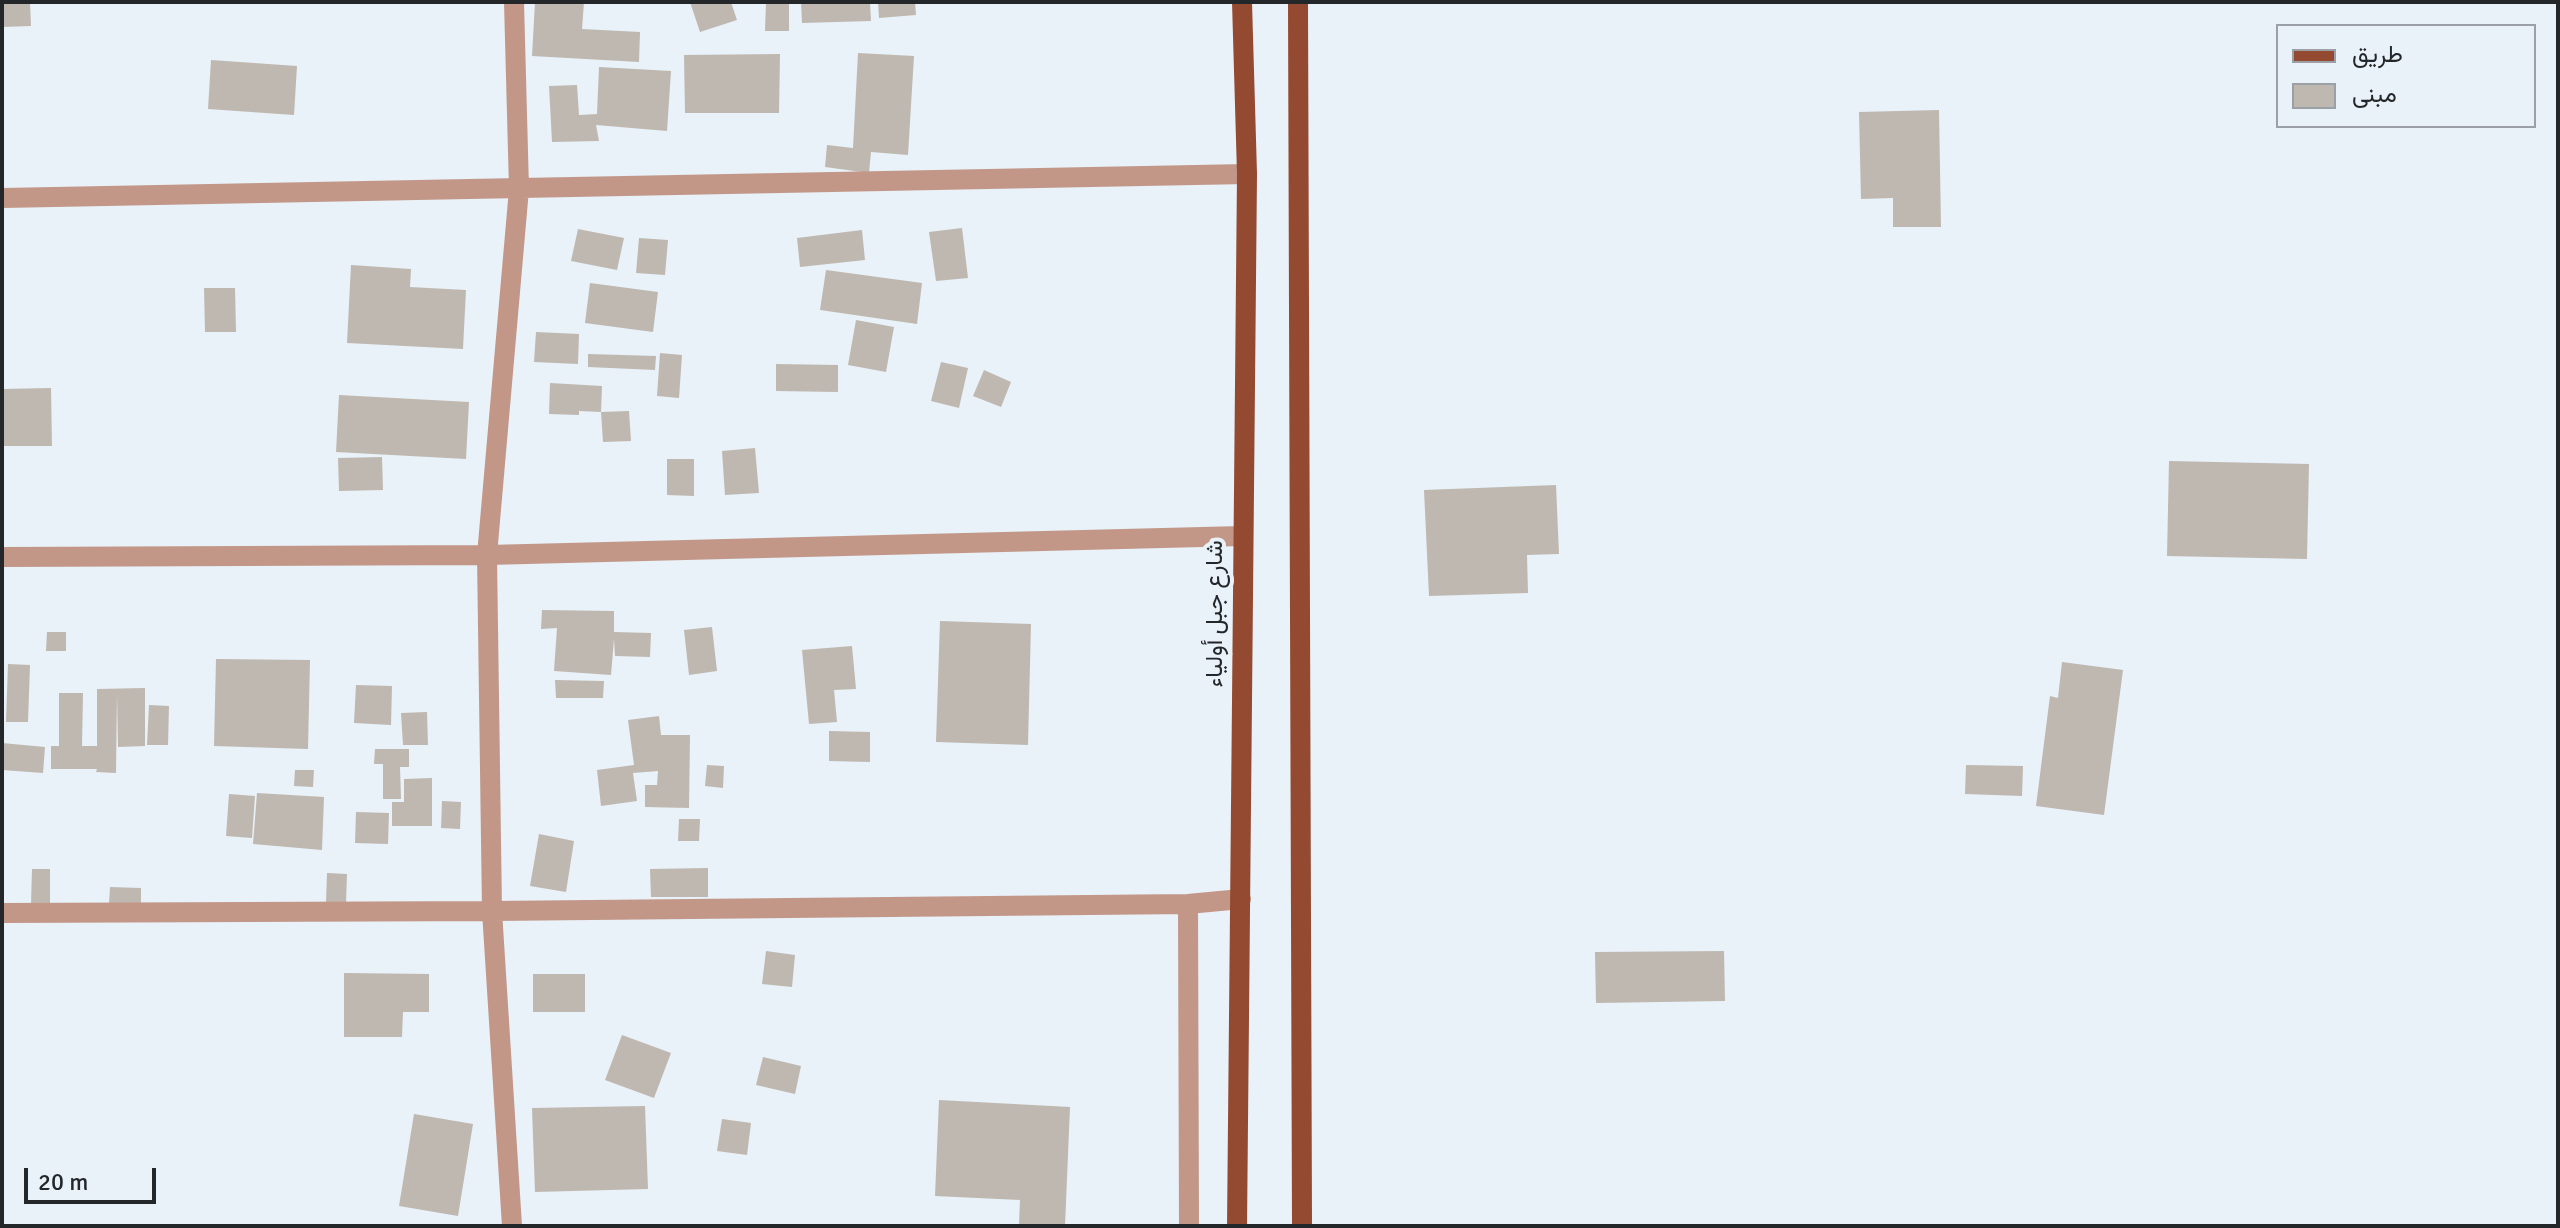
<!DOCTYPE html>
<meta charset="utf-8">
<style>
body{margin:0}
#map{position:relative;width:2560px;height:1228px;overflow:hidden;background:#e9f1f9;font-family:Signika,Vazirmatn,sans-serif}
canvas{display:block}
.frame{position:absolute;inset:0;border:4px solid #24272a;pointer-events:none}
.legend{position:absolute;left:2276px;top:24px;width:260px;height:104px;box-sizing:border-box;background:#e9f1f9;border:2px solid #9aa0a6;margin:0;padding:10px 14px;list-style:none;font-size:24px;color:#24272a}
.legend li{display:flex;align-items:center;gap:16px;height:40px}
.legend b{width:40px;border:2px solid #9aa0a6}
.scale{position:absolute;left:24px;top:1168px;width:132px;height:36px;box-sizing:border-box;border:4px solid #24272a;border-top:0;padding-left:10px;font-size:24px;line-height:28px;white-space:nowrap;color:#24272a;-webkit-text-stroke:6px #e9f1f9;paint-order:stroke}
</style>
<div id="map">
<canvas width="2560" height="1228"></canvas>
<div class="frame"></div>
<ul class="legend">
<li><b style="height:10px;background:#944a30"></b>طريق</li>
<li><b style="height:22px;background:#bfb8b0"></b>مبنى</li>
</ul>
<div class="scale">20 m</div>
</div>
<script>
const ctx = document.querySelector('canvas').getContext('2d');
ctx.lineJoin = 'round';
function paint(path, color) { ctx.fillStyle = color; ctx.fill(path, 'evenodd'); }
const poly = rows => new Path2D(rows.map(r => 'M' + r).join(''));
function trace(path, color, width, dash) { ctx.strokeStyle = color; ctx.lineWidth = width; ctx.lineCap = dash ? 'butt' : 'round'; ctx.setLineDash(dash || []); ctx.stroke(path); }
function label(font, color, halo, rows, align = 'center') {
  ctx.font = font + ' Signika,Vazirmatn,sans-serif'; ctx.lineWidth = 8; ctx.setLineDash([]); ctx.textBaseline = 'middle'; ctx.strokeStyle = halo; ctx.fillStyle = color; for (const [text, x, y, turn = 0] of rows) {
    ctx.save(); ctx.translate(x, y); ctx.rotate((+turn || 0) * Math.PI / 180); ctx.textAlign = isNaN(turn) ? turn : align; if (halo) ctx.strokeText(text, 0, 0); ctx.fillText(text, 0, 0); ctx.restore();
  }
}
const building = poly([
 [2,2,30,2,31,26,2,27],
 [535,2,584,2,582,29,640,32,639,62,532,56],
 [690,2,731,2,737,20,700,32],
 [766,2,789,2,789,31,765,31],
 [801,2,870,2,871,21,802,23],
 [878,2,915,2,916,15,879,18],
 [858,53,914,56,908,155,871,152,869,173,825,167,827,145,853,148],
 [780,54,779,113,685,113,684,55],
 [211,60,297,66,294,115,208,109],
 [599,67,671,71,667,131,596,125,599,141,552,142,549,86,577,85,579,115,597,114],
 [1939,110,1941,227,1893,227,1893,198,1861,199,1859,112],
 [962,228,968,278,936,281,929,232],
 [578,229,624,238,617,270,571,261],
 [862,230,865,260,800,267,797,238],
 [639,238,668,240,665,275,636,273],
 [351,265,411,269,410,287,466,290,463,349,347,343],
 [826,270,922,283,917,324,820,310],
 [590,283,658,292,653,332,585,323],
 [204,288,235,288,236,332,205,332],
 [856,320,894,327,886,372,848,365],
 [536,332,579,334,578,364,534,362],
 [660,353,682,355,679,398,657,396],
 [588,354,656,356,655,370,588,367],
 [941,362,968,368,959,408,931,401],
 [776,364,838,365,838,392,776,391],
 [984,370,1011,382,1001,407,973,396],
 [550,383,602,386,601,412,629,411,631,441,603,442,601,412,579,411,579,415,549,414],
 [51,388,52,446,2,446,2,389],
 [339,395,469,402,466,459,336,452],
 [755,448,759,493,725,495,722,451],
 [382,457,383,490,339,491,338,458],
 [667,459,694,459,694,496,667,495],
 [2169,461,2309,464,2307,559,2167,556],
 [1556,485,1559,554,1527,555,1528,593,1429,596,1424,490],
 [542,610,614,611,614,632,651,633,650,657,615,656,614,639,611,675,554,671,557,628,541,629],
 [940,621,1031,624,1028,745,936,742],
 [712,627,717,671,689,675,684,630],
 [47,632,66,632,66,651,46,651],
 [852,646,856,689,834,690,837,722,809,724,802,650],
 [216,659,310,660,308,749,214,746],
 [2062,662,2123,670,2104,815,2036,806,2050,696,2058,698],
 [8,664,30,665,28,722,6,722],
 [555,680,604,681,603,698,556,698],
 [356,685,392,686,391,725,354,723],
 [145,688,145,746,118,747,117,694,116,773,96,772,97,769,51,769,51,746,59,746,59,693,83,693,82,746,97,746,97,689],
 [149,705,169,706,168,745,147,745],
 [427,712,428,745,403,745,401,713],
 [659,716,661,735,690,735,689,808,645,807,645,785,657,785,658,771,633,773,637,801,601,806,597,770,634,765,628,720],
 [829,731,870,732,870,762,829,761],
 [2,743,45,747,43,773,2,770],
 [375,749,409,749,409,767,400,767,401,799,383,799,383,764,374,764],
 [707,765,724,766,723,788,705,786],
 [1966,765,2023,766,2022,796,1965,794],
 [295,770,314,770,313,787,294,786],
 [432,778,432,826,392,826,392,802,404,802,404,779],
 [257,793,324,797,322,850,253,844],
 [229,794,255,796,252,838,226,836],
 [442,801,461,802,460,829,441,828],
 [356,812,389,813,388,844,355,843],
 [679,819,700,819,699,841,678,841],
 [539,834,574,841,566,892,530,886],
 [708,868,708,897,651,897,650,869],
 [32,869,50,869,50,904,31,904],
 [327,873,347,874,346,903,326,902],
 [110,887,141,888,141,905,109,904],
 [766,951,795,955,792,987,762,984],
 [1724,951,1725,1001,1596,1003,1595,952],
 [344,973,429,974,429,1012,403,1012,402,1037,344,1037],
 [533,974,585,974,585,1012,533,1012],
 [622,1035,671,1053,654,1098,605,1080],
 [763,1057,801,1066,795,1094,756,1085],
 [939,1100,1070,1107,1065,1226,1019,1225,1020,1200,935,1196],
 [645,1106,648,1189,535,1192,532,1108],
 [414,1114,473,1124,458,1216,399,1206],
 [722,1119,751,1123,747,1155,717,1151]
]);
const street = poly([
 [2,198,1247,174],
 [2,557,487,555,1242,536],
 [1188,904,1189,1226],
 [2,913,492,911,1188,904,1241,899],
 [512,1226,492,911,487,555,519,189,514,2]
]);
const primary = poly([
 [1298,2,1302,1226],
 [1237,1226,1247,174,1242,2]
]);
const streetNames = [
 ["شارع جبل أولياء",1216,614,-90]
];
paint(building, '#bfb8b0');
trace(street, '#c29788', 20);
trace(primary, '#944a30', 20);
label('24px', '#24272a', '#e9f1f9', streetNames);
</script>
